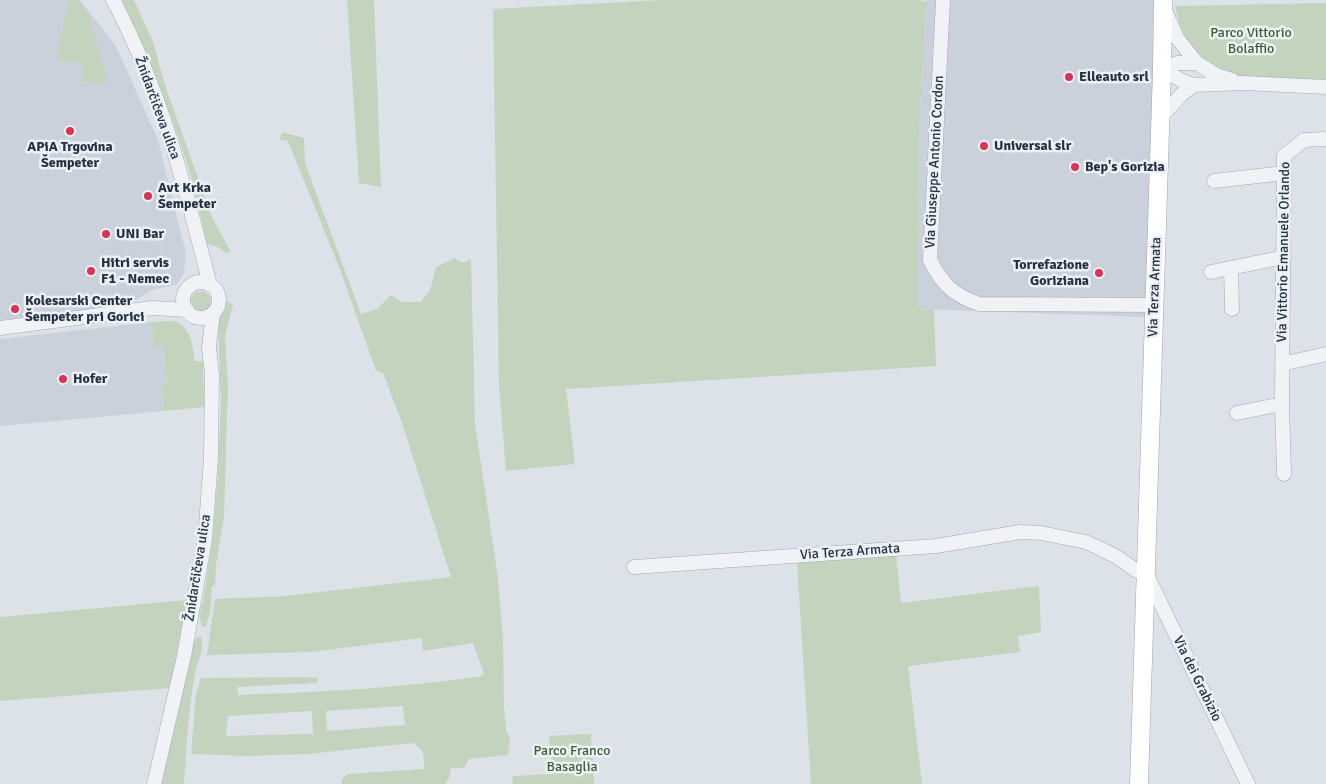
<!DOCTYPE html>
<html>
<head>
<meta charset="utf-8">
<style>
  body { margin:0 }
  canvas { display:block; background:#dde2e9 }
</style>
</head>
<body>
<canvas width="1326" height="784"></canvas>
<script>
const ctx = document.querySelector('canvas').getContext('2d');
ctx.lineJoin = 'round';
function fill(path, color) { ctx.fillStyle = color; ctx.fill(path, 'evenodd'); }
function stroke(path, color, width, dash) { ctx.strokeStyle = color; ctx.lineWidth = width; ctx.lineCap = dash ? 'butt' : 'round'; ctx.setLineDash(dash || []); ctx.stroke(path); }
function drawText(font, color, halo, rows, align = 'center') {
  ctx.font = font + ' Signika,sans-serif'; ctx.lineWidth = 5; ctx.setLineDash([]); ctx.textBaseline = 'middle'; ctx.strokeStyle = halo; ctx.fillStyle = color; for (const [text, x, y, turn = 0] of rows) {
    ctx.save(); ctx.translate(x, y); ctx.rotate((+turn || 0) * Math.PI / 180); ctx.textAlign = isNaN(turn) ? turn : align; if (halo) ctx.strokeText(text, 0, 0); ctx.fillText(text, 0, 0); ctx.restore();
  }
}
fill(new Path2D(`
  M 0,0 L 80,0 L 116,46 L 158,140 L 186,254 L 184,273 L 176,285 L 152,290 L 125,307 L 0,324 Z
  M 926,0 L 1158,0 L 1147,317 L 918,309 L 920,108 Z
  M 152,322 L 153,347 L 164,347 L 167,385 L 161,386 L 164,411 L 0,426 L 0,339 Z`), '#cbd1db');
fill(new Path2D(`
  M 68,0 L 78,0 L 88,14 L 107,78 L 104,85 L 81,81 L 83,64 L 57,59 Z
  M 122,0 L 134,0 L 153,42 L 165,85 L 212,218 L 231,252 L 226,253 L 218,247 L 207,244 C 200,213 194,183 184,154 C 167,101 145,50 122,0 Z
  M 347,0 L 374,0 L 381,187 L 359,183 Z
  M 662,0 L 916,0 L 926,2 L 920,108 L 918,309 L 934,310 L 936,366 L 566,389 L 575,464 L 506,471 L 499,387 L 493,9 Z
  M 1326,3 L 1326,79 L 1240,78 L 1207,62 L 1189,44 L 1179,23 L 1175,6 Z
  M 282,132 L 304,138 L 305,163 L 361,314 L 377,309 L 391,295 L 402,302 L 420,302 L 430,291 L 436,267 L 455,258 L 462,263 L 471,259 L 475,424 L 498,578 L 503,639 L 504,707 L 506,729 L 510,739 L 508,755 L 469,759 L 464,768 L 451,768 L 449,778 L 445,784 L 342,784 L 342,779 L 347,774 L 424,769 C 424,754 425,750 412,743 L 308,754 L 247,756 L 191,754 L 196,694 L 201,678 L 304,677 L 318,678 L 317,683 L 237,687 L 238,695 C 320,692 401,688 482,676 L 484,674 L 473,643 L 423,651 L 422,638 L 311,652 L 207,655 L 215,599 L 285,596 L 451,577 L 402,423 L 383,373 L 376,371 L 341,272 L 288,141 L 280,140 ZM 403,706 L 405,725 L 327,731 L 326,711 ZM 312,711 L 313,734 L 226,736 L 228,716 Z
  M191 301a10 10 0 1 1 20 0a10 10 0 1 1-20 0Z
  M 227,301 L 233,305 L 225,336 L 228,385 L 224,516 L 216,565 L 215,585 L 212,586 L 210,613 L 206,627 L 202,626 L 199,616 L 203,602 L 213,535 L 218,475 L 221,400 L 218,323 L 221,312 Z
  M 170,321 C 191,323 192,344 195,361 L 203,361 L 204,407 L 164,411 L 161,385 L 167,385 L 164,347 L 153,347 L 152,322 Z
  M 896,555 L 901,603 L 1039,586 L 1041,632 L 1018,636 L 1020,652 L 908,666 L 922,784 L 811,784 L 797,563 Z
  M 187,600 L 170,688 L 0,701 L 0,617 Z
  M 200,636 C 206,644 199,660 196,669 C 188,707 187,746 184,784 L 159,784 L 195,639 Z
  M 591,734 L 594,784 L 512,784 L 513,776 L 552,774 L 549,736 Z`), '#c3d3bd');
const minor = new Path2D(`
  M 113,0 C 161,90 185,186 210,285
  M 943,0 L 930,260 C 942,284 953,295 979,304 L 1154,305
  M 1164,8 L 1177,38 L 1197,63
  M 1162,69 L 1184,82 L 1194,85 L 1243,83 L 1326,87
  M 1162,69 L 1177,63 L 1197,63 L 1216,75 L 1232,80
  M 1160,118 L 1182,94 L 1194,85
  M 1214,181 L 1284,173
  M 1231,268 L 1232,309
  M 1211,272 L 1284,257
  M183 300a18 18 0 1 1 36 0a18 18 0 1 1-36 0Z
  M 0,328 L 153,308 L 187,310
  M 1282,364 L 1326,354
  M 1237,413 L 1282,404
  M 1284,474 L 1282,404 L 1284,156 L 1304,140 L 1326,139
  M 634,567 L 936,546 L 1020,532 L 1041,533 L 1086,542 L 1101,549 L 1117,557 L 1137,571 L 1146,573 L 1248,784
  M 154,784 L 184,656 L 205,539 L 211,458 L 212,375 L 209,347 L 213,313`);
const major = new Path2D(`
  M 1139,784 L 1162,69 L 1163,0`);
stroke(minor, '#a2a9b3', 15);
stroke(major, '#9ba6b6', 19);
stroke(minor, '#f0f2f6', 14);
stroke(major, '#fff', 18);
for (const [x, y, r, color] of [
  [1069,77,5,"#dc3352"],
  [70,131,5,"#dc3352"],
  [984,146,5,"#dc3352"],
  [1075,167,5,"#dc3352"],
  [148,196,5,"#dc3352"],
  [106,234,5,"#dc3352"],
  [91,271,5,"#dc3352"],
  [1099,273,5,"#dc3352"],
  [15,309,5,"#dc3352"],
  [63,379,5,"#dc3352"]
]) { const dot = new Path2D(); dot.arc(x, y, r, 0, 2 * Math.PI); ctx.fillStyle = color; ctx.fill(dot); stroke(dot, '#ecf1f6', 2); }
drawText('14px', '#3a5e31', '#ecf1f6', [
  ["Parco Vittorio",1251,33],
  ["Bolaffio",1251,49],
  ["Parco Franco",572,751],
  ["Basaglia",572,767]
]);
drawText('bold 14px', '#253041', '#ecf1f6', [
  ["Elleauto srl",1079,77],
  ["Universal slr",994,146],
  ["APiA Trgovina",70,147,"center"],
  ["Šempeter",70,163,"center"],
  ["Bep's Gorizia",1085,167],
  ["Avt Krka",158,188],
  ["Šempeter",158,204],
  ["UNI Bar",116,234],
  ["Hitri servis",101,263],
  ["F1 - Nemec",101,279],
  ["Torrefazione",1089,265,"right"],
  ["Goriziana",1089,281,"right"],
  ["Kolesarski Center",25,301],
  ["Šempeter pri Gorici",25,317],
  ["Hofer",73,379]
], 'left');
drawText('14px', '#253041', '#ecf1f6', [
  ["Žnidarčičeva ulica",157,108,70],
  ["Via Giuseppe Antonio Cordon",935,162,-87],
  ["Via Vittorio Emanuele Orlando",1284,252,-89],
  ["Via Terza Armata",1155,287,-88],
  ["Via Terza Armata",850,552,-4],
  ["Žnidarčičeva ulica",198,568,-81],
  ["Via dei Grabizio",1197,679,64]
]);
</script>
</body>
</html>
